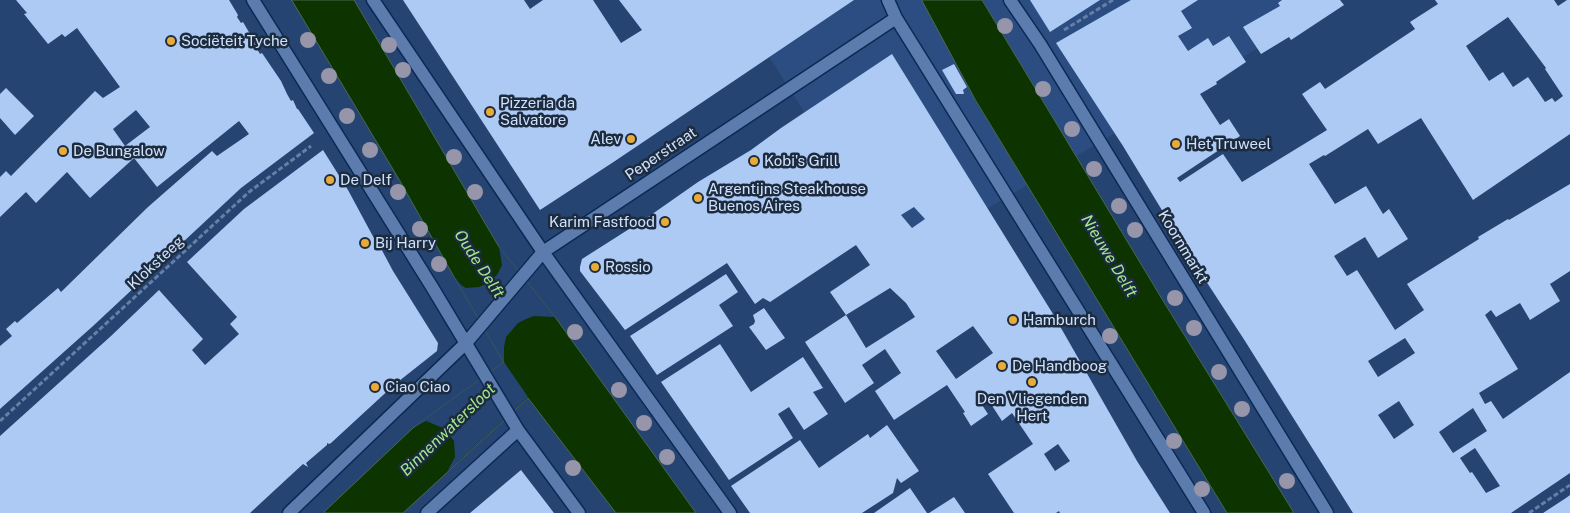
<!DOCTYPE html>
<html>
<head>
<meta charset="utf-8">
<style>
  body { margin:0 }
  canvas { display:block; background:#264471 }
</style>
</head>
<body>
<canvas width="1570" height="513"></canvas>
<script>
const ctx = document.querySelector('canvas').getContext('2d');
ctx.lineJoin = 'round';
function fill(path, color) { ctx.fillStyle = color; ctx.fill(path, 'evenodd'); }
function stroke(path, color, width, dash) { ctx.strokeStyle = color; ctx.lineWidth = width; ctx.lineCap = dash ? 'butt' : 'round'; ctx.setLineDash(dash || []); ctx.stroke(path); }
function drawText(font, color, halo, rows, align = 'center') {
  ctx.font = font + ' "Public Sans",sans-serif'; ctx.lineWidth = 5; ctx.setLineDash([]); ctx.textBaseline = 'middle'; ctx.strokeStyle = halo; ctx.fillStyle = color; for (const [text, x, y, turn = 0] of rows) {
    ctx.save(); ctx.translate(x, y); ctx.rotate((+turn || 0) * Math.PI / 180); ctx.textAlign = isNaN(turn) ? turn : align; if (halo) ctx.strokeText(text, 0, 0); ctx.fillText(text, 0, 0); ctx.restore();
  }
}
fill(new Path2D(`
  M 733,0 L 1339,0 L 899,261 Z`), '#2b4d81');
const water = new Path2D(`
  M 292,0 L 354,0 L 499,247 L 555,317 L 696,513 L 616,513 L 528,398 L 403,513 L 323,513 L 413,428 L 504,362 L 453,275 L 400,181 Z
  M 922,0 L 982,0 L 1162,299 L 1294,513 L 1227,513 L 976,101 Z`);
fill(water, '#0d3300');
stroke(water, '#47684c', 1);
fill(new Path2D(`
  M 499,247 L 555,317 L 534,316 L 526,319 L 518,323 L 506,337 L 504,347 L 504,362 L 528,397 L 447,472 L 455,457 L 454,441 L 447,432 L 443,428 L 426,421 L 413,428 L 504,362 L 453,275 L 461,285 L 466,288 L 479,287 L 486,284 L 497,275 L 502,265 Z`), '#264471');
fill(new Path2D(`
  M 16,0 L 229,0 L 238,15 L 237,17 L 241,23 L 243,22 L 257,46 L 256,47 L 260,54 L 262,53 L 281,81 L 287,94 L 291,101 L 293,100 L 297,109 L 298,109 L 314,133 L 241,188 L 93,326 L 0,409 L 0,346 L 12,336 L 6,329 L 15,321 L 17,323 L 58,288 L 61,292 L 148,207 L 212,151 L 217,156 L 249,134 L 239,121 L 157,187 L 134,158 L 90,198 L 67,172 L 36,203 L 26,192 L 0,217 L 0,177 L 6,171 L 11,176 L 95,91 L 103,98 L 120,87 L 77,28 L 65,37 L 62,34 L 48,44 L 24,14 L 27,13 ZM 136,110 L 150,127 L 125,146 L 113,129 Z
  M 403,0 L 524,0 L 530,9 L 543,0 L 593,0 L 621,43 L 642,30 L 619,0 L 854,0 L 615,161 L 540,210 Z
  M 1030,0 L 1100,0 L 1050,32 Z
  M 1131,0 L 1198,0 L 1181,11 L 1192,28 L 1178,36 L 1188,51 L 1208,38 L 1213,46 L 1229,36 L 1246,62 L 1216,82 L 1217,84 L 1200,94 L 1220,125 L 1229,119 L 1240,136 L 1177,178 L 1180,182 L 1223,154 L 1242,182 L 1327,130 L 1302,94 L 1320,82 L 1325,89 L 1415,29 L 1410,22 L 1438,4 L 1435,0 L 1554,0 L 1558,6 L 1567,0 L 1570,0 L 1570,134 L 1473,200 L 1421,118 L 1378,144 L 1368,129 L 1325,156 L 1324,155 L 1309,164 L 1335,204 L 1366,186 L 1383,214 L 1389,209 L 1408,239 L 1378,258 L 1365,237 L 1334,256 L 1347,276 L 1357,270 L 1395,330 L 1424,310 L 1407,284 L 1479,239 L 1478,237 L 1508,219 L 1509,220 L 1570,184 L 1570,271 L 1550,284 L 1560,301 L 1530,320 L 1520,303 L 1496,317 L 1491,310 L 1485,315 L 1518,369 L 1479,393 L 1485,404 L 1491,401 L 1503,419 L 1570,372 L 1570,473 L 1511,513 L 1353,513 L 1245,341 L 1191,258 L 1123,146 L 1056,43 ZM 1508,17 L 1546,68 L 1545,69 L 1563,96 L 1555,102 L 1552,98 L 1545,102 L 1528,77 L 1513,87 L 1503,72 L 1489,81 L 1466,46 ZM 1405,338 L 1415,353 L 1378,377 L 1368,361 ZM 1399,401 L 1414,425 L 1394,439 L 1378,415 ZM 1473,408 L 1487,431 L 1453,453 L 1439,432 ZM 1475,448 L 1500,486 L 1486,493 L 1472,472 L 1470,473 L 1460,458 Z
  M 1282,0 L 1340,0 L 1344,5 L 1291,40 L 1289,37 L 1261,54 L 1243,27 L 1280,6 L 1278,3 Z
  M 892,54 L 1053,314 L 1137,461 L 1170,513 L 1060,513 L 1059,511 L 1056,513 L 1014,513 L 988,474 L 1033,444 L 1012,413 L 1002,421 L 987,398 L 980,402 L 988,414 L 971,426 L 963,413 L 965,412 L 947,385 L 894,420 L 875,391 L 901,373 L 885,349 L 862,365 L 874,383 L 845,403 L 805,342 L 846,315 L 866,348 L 915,317 L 906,303 L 890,288 L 846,315 L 830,292 L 870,265 L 856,245 L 770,302 L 763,298 L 755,304 L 727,263 L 625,330 L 580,271 L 580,267 L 582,259 L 648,217 L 698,182 L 751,150 L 781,128 ZM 914,207 L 925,219 L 912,228 L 901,215 ZM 973,326 L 993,353 L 956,379 L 936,351 ZM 1058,444 L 1070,461 L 1055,471 L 1044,454 Z
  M 954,64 L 967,87 L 963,90 L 964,94 L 956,94 L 942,70 Z
  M 6,88 L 34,116 L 15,135 L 0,118 L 0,94 Z
  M 323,150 L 348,190 L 376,242 L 377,241 L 393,271 L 438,343 L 437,351 L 394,385 L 331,443 L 329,444 L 327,443 L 327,445 L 306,463 L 308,467 L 303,464 L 250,513 L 0,513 L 0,436 L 111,336 L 159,290 L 203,339 L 192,350 L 205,365 L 239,334 L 230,324 L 237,317 L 187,262 L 244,209 Z
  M 726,274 L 738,292 L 719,305 L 733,326 L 657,375 L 630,336 Z
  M 764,308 L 785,338 L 766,350 L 749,327 L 754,324 L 755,321 L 753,315 Z
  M 720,344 L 751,392 L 803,357 L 823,388 L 813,392 L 828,414 L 804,430 L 789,407 L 778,414 L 793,438 L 729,480 L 661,382 Z
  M 887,425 L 919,471 L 901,483 L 897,478 L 893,493 L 862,513 L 750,513 L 731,486 L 800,440 L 819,468 L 868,434 L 870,438 Z
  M 521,470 L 554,513 L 470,513 L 515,475 Z
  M 910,488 L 927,513 L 874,513 Z
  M 1570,495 L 1570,513 L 1543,513 L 1566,498 Z
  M 954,497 L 965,513 L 929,513 Z`), '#adcaf5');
const street = new Path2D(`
  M 253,0 L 432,287 L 518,430 L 579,513
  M 373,0 L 543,252 L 730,513
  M 888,0 L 896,18 L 1204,513
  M 1010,0 L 1040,44 L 1327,513
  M 289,513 L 466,343 L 543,252 L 896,18
  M 427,513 L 518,430`);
stroke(street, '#0b2954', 15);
stroke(new Path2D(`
  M 1064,30 L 1113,0
  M 0,421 L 249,192 L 311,146
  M 1529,513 L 1570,485`), '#667fa6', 3, [5, 2.5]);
stroke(street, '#5b7cad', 12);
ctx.fillStyle = '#9695a9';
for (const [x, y] of [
  [1005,26],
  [308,40],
  [389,45],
  [403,70],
  [329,76],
  [1043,89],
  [347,116],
  [1072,129],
  [370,150],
  [454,157],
  [1094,169],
  [398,192],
  [475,192],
  [1119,206],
  [420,229],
  [1135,230],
  [439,264],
  [1175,298],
  [1194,328],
  [575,332],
  [1110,336],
  [1219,372],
  [619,390],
  [1242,409],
  [644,423],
  [1174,441],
  [667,457],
  [573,468],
  [1287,481],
  [1202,489]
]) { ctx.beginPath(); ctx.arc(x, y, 8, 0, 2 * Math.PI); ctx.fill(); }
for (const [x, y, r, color] of [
  [171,41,5,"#e9ab38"],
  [490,112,5,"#e9ab38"],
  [631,139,5,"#e9ab38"],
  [1176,144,5,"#e9ab38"],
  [63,151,5,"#e9ab38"],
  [754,161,5,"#e9ab38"],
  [330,180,5,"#e9ab38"],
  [698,198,5,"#e9ab38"],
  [665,222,5,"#e9ab38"],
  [365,243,5,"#e9ab38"],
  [595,267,5,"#e9ab38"],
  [1013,320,5,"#e9ab38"],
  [1002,366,5,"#e9ab38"],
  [1032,382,5,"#e9ab38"],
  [375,387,5,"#e9ab38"]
]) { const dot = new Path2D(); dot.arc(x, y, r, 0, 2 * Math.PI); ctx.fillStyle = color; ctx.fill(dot); stroke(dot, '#1d2b3f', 2); }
drawText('15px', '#cfe2fd', '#1d2b3f', [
  ["Sociëteit Tyche",181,41],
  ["Pizzeria da",500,103],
  ["Salvatore",500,120],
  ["Alev",621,139,"right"],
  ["Het Truweel",1186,144],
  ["De Bungalow",73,151],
  ["Kobi's Grill",764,161],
  ["De Delf",340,180],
  ["Argentijns Steakhouse",708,189],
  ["Buenos Aires",708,206],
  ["Karim Fastfood",655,222,"right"],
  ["Bij Harry",375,243],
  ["Rossio",605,267],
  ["Hamburch",1023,320],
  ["De Handboog",1012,366],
  ["Ciao Ciao",385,387],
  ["Den Vliegenden",1032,399,"center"],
  ["Hert",1032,416,"center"]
], 'left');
drawText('15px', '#cfe2fd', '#1d2b3f', [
  ["Peperstraat",661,154,-34],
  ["Koornmarkt",1183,247,59],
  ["Kloksteeg",156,263,-43]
]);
drawText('italic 16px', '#a3e98b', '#1d2b3f', [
  ["Nieuwe Delft",1109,256,59],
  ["Oude Delft",479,264,57],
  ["Binnenwatersloot",448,430,-44]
]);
</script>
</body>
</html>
